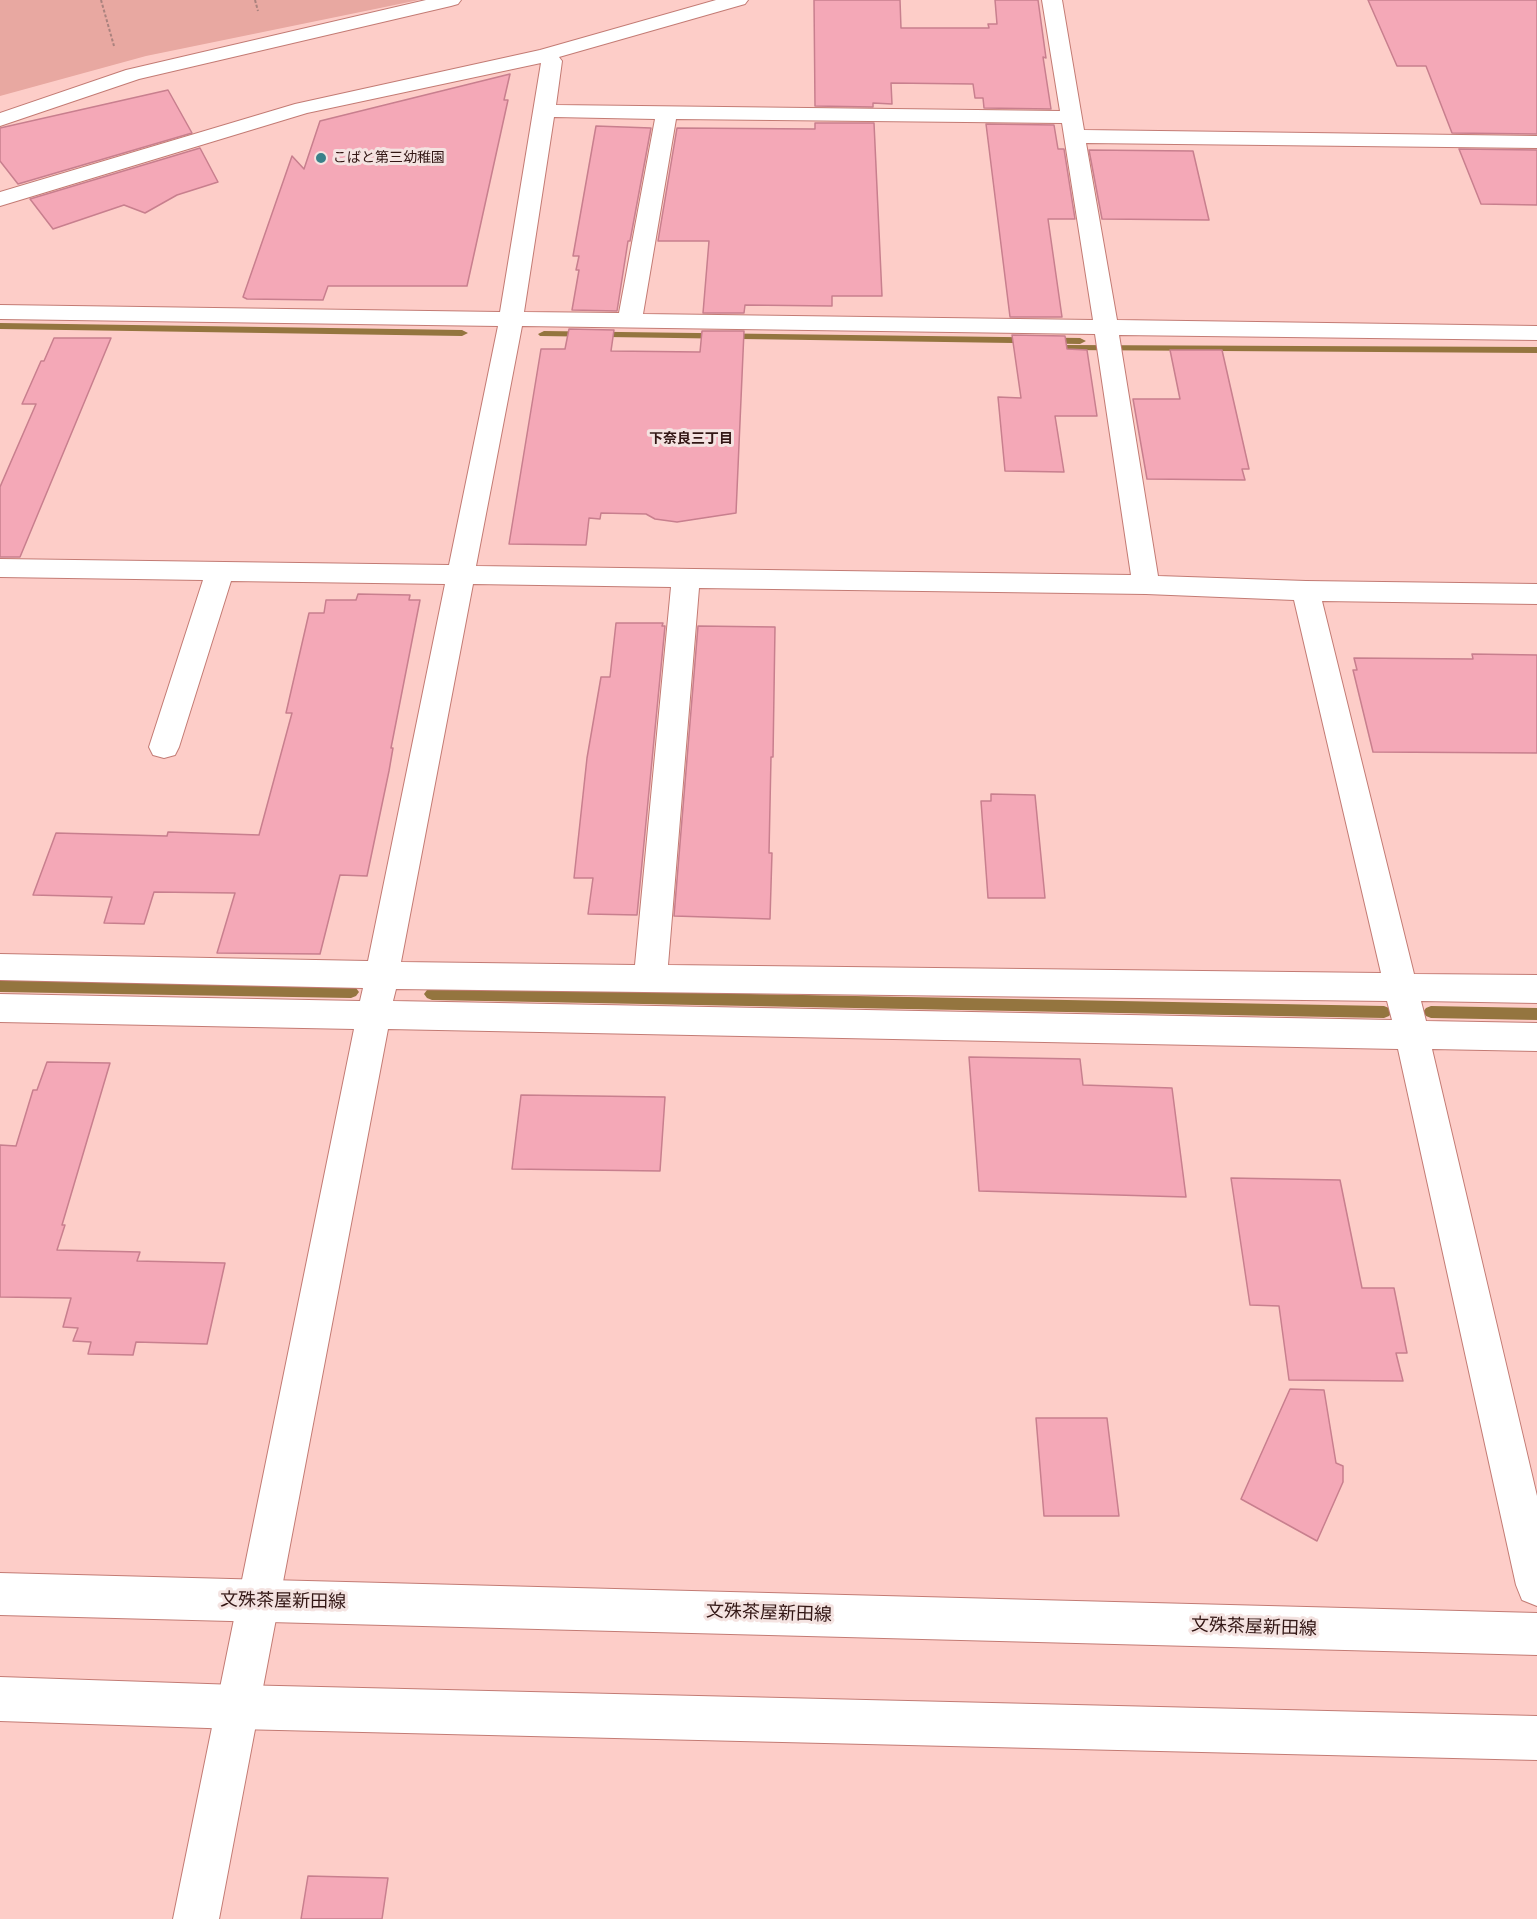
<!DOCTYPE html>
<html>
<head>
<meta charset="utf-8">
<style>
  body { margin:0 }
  canvas { display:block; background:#fdcdc8 }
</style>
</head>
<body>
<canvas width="1537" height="1919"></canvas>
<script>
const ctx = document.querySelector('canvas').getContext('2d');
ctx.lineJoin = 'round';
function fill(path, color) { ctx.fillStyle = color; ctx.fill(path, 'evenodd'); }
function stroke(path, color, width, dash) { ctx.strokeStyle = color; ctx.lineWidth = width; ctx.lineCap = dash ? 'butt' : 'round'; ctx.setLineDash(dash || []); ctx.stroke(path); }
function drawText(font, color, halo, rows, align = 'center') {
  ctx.font = font + ' Inter,"Noto Sans JP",sans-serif'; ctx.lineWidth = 6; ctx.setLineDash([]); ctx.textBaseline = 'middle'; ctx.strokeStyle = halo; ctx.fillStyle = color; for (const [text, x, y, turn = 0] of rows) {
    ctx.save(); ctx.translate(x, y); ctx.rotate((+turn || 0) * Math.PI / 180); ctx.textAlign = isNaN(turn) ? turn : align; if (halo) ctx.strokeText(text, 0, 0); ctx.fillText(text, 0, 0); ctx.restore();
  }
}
fill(new Path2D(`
  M 0,0 L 419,0 L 146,56 L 0,96 Z`), '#e8a8a1');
fill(new Path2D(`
  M 0,323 L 462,330 L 468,333 L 462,336 L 0,329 Z
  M 544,331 L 1080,338 L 1086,341 L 1080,344 L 540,336 L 538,334 Z
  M 1067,345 L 1537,347 L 1537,353 L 1063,350 L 1061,348 Z
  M 0,980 L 351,986 L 356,988 L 359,992 L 356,996 L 351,998 L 0,992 Z
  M 432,988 L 1384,1006 L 1389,1008 L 1392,1012 L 1389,1016 L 1384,1018 L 432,1000 L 427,998 L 424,994 L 427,990 Z
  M 1431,1006 L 1537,1008 L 1537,1020 L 1431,1018 L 1426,1016 L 1423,1012 L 1426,1008 Z`), '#94753f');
const building = new Path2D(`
  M 814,0 L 900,0 L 901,28 L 989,28 L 988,24 L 997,24 L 995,0 L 1038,0 L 1046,58 L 1043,57 L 1051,109 L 984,108 L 983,98 L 975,98 L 973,84 L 891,83 L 892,104 L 873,103 L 873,107 L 815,106 Z
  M 1368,0 L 1537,0 L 1537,134 L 1452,133 L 1426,66 L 1397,66 Z
  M 510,74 L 504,100 L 508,100 L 467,286 L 328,286 L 323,300 L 247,299 L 243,297 L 292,156 L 304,169 L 320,121 Z
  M 168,90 L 192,133 L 18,184 L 0,161 L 0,128 Z
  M 815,123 L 874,123 L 882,296 L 832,296 L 832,306 L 745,305 L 744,313 L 703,313 L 709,241 L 658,241 L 677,128 L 815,129 Z
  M 986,124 L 1054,125 L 1058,149 L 1064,149 L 1075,219 L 1048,219 L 1062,317 L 1010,317 Z
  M 596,126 L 651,128 L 630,241 L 628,241 L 617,311 L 572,310 L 579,270 L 576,270 L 579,256 L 573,256 Z
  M 200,148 L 218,182 L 177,195 L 145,213 L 124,205 L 53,229 L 30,199 Z
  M 1459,149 L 1537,150 L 1537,205 L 1481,204 Z
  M 1089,150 L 1193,151 L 1209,220 L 1102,219 Z
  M 569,329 L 614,330 L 611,351 L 700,352 L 702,331 L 744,331 L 736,513 L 677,522 L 655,519 L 646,514 L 601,513 L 600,519 L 589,518 L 586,545 L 509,544 L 541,349 L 565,349 Z
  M 1012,335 L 1065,336 L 1067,349 L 1087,350 L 1097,416 L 1055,416 L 1064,472 L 1005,471 L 998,397 L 1021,398 Z
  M 54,338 L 111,338 L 20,557 L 0,557 L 0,487 L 36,404 L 22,404 L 41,361 L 44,361 Z
  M 1170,350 L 1222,350 L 1249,469 L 1242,469 L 1245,480 L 1147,479 L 1133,399 L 1180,399 Z
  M 358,594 L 410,595 L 409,600 L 420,600 L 391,748 L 393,748 L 389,771 L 367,876 L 340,875 L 320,954 L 217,953 L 235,893 L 154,892 L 144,924 L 104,923 L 112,897 L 33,895 L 56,833 L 167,836 L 168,832 L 259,835 L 292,713 L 286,713 L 309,613 L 324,613 L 326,600 L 356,600 Z
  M 616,623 L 663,623 L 662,626 L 665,626 L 637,915 L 588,914 L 593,878 L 574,878 L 587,758 L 601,677 L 610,677 Z
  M 698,626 L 775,627 L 773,757 L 771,757 L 769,853 L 772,853 L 770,919 L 674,916 Z
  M 1472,654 L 1537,655 L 1537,753 L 1373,752 L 1353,670 L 1357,670 L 1354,658 L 1473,659 Z
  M 991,794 L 1035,795 L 1045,898 L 988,898 L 981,801 L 991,801 Z
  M 969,1057 L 1080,1059 L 1083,1085 L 1172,1088 L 1186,1197 L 979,1191 Z
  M 47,1062 L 110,1063 L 62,1225 L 65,1225 L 57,1250 L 140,1252 L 137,1261 L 225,1263 L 207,1344 L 136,1342 L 133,1355 L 88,1354 L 91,1342 L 73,1341 L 78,1328 L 63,1327 L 71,1298 L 0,1297 L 0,1145 L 16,1146 L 33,1090 L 37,1090 Z
  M 521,1095 L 665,1097 L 660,1171 L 512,1169 Z
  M 1231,1178 L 1340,1180 L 1362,1288 L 1394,1288 L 1407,1353 L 1396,1353 L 1403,1381 L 1289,1380 L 1279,1306 L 1250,1305 Z
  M 1290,1389 L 1324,1390 L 1336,1463 L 1343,1466 L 1343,1482 L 1317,1541 L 1241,1499 Z
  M 1036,1418 L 1107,1418 L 1119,1516 L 1044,1516 Z
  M 308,1876 L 388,1878 L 382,1919 L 301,1919 Z`);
fill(building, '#f4a8b7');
stroke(building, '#c87f8e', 1.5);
const minor = new Path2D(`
  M 426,0 L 461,0 L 458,4 L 451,6 L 139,79 L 0,126 L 0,113 L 126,70 Z
  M 716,0 L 748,0 L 745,4 L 559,57 L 562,61 L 556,105 L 1060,111 L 1042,0 L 1062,0 L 1084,130 L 1537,136 L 1537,148 L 1086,143 L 1117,320 L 1537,326 L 1537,340 L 1119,335 L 1158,576 L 1306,581 L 1537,584 L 1537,604 L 1322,601 L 1414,974 L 1537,975 L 1537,1003 L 1421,1001 L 1426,1021 L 1537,1023 L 1537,1051 L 1432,1049 L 1537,1496 L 1537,1606 L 1522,1600 L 1516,1585 L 1398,1049 L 388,1029 L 219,1919 L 173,1919 L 354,1029 L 0,1022 L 0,994 L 360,1001 L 363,988 L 0,980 L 0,954 L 368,961 L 445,584 L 231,581 L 179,747 L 175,755 L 164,758 L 153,755 L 149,747 L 203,580 L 0,577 L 0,559 L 449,565 L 498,326 L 0,319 L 0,305 L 500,312 L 541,63 L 307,113 L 0,206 L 0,192 L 295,104 L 540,50 ZM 554,117 L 655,119 L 619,313 L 524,312 ZM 676,119 L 1062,123 L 1093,320 L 643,314 ZM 522,326 L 1095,334 L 1131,575 L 476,566 ZM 473,584 L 671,587 L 635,965 L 401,962 ZM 699,588 L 1146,594 L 1294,600 L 1381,973 L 668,965 ZM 396,989 L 1387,1001 L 1392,1020 L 393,1001 Z`);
const major = new Path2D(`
  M 0,1573 L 1537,1613 L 1537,1655 L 0,1615 Z
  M 0,1677 L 237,1685 L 1537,1716 L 1537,1760 L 237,1729 L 0,1721 Z`);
stroke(minor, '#c37b74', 2);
stroke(major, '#c37b74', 2);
stroke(new Path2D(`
  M 101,0 L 114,46
  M 255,0 L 258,11`), '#aa827e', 2, [3, 2]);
fill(minor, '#fff');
fill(major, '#fff');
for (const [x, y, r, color] of [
  [321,158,6,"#3a818a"]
]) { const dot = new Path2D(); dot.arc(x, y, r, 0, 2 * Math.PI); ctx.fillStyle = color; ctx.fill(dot); stroke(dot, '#f4e3e1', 2); }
drawText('14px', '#321614', '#f4e3e1', [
  ["こばと第三幼稚園",333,158]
], 'left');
drawText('bold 14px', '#321614', '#f4e3e1', [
  ["下奈良三丁目",691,439]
]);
drawText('18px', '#321614', '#f4e3e1', [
  ["文殊茶屋新田線",283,1601,1],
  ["文殊茶屋新田線",769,1613,2],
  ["文殊茶屋新田線",1254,1627,2]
]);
</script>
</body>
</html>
